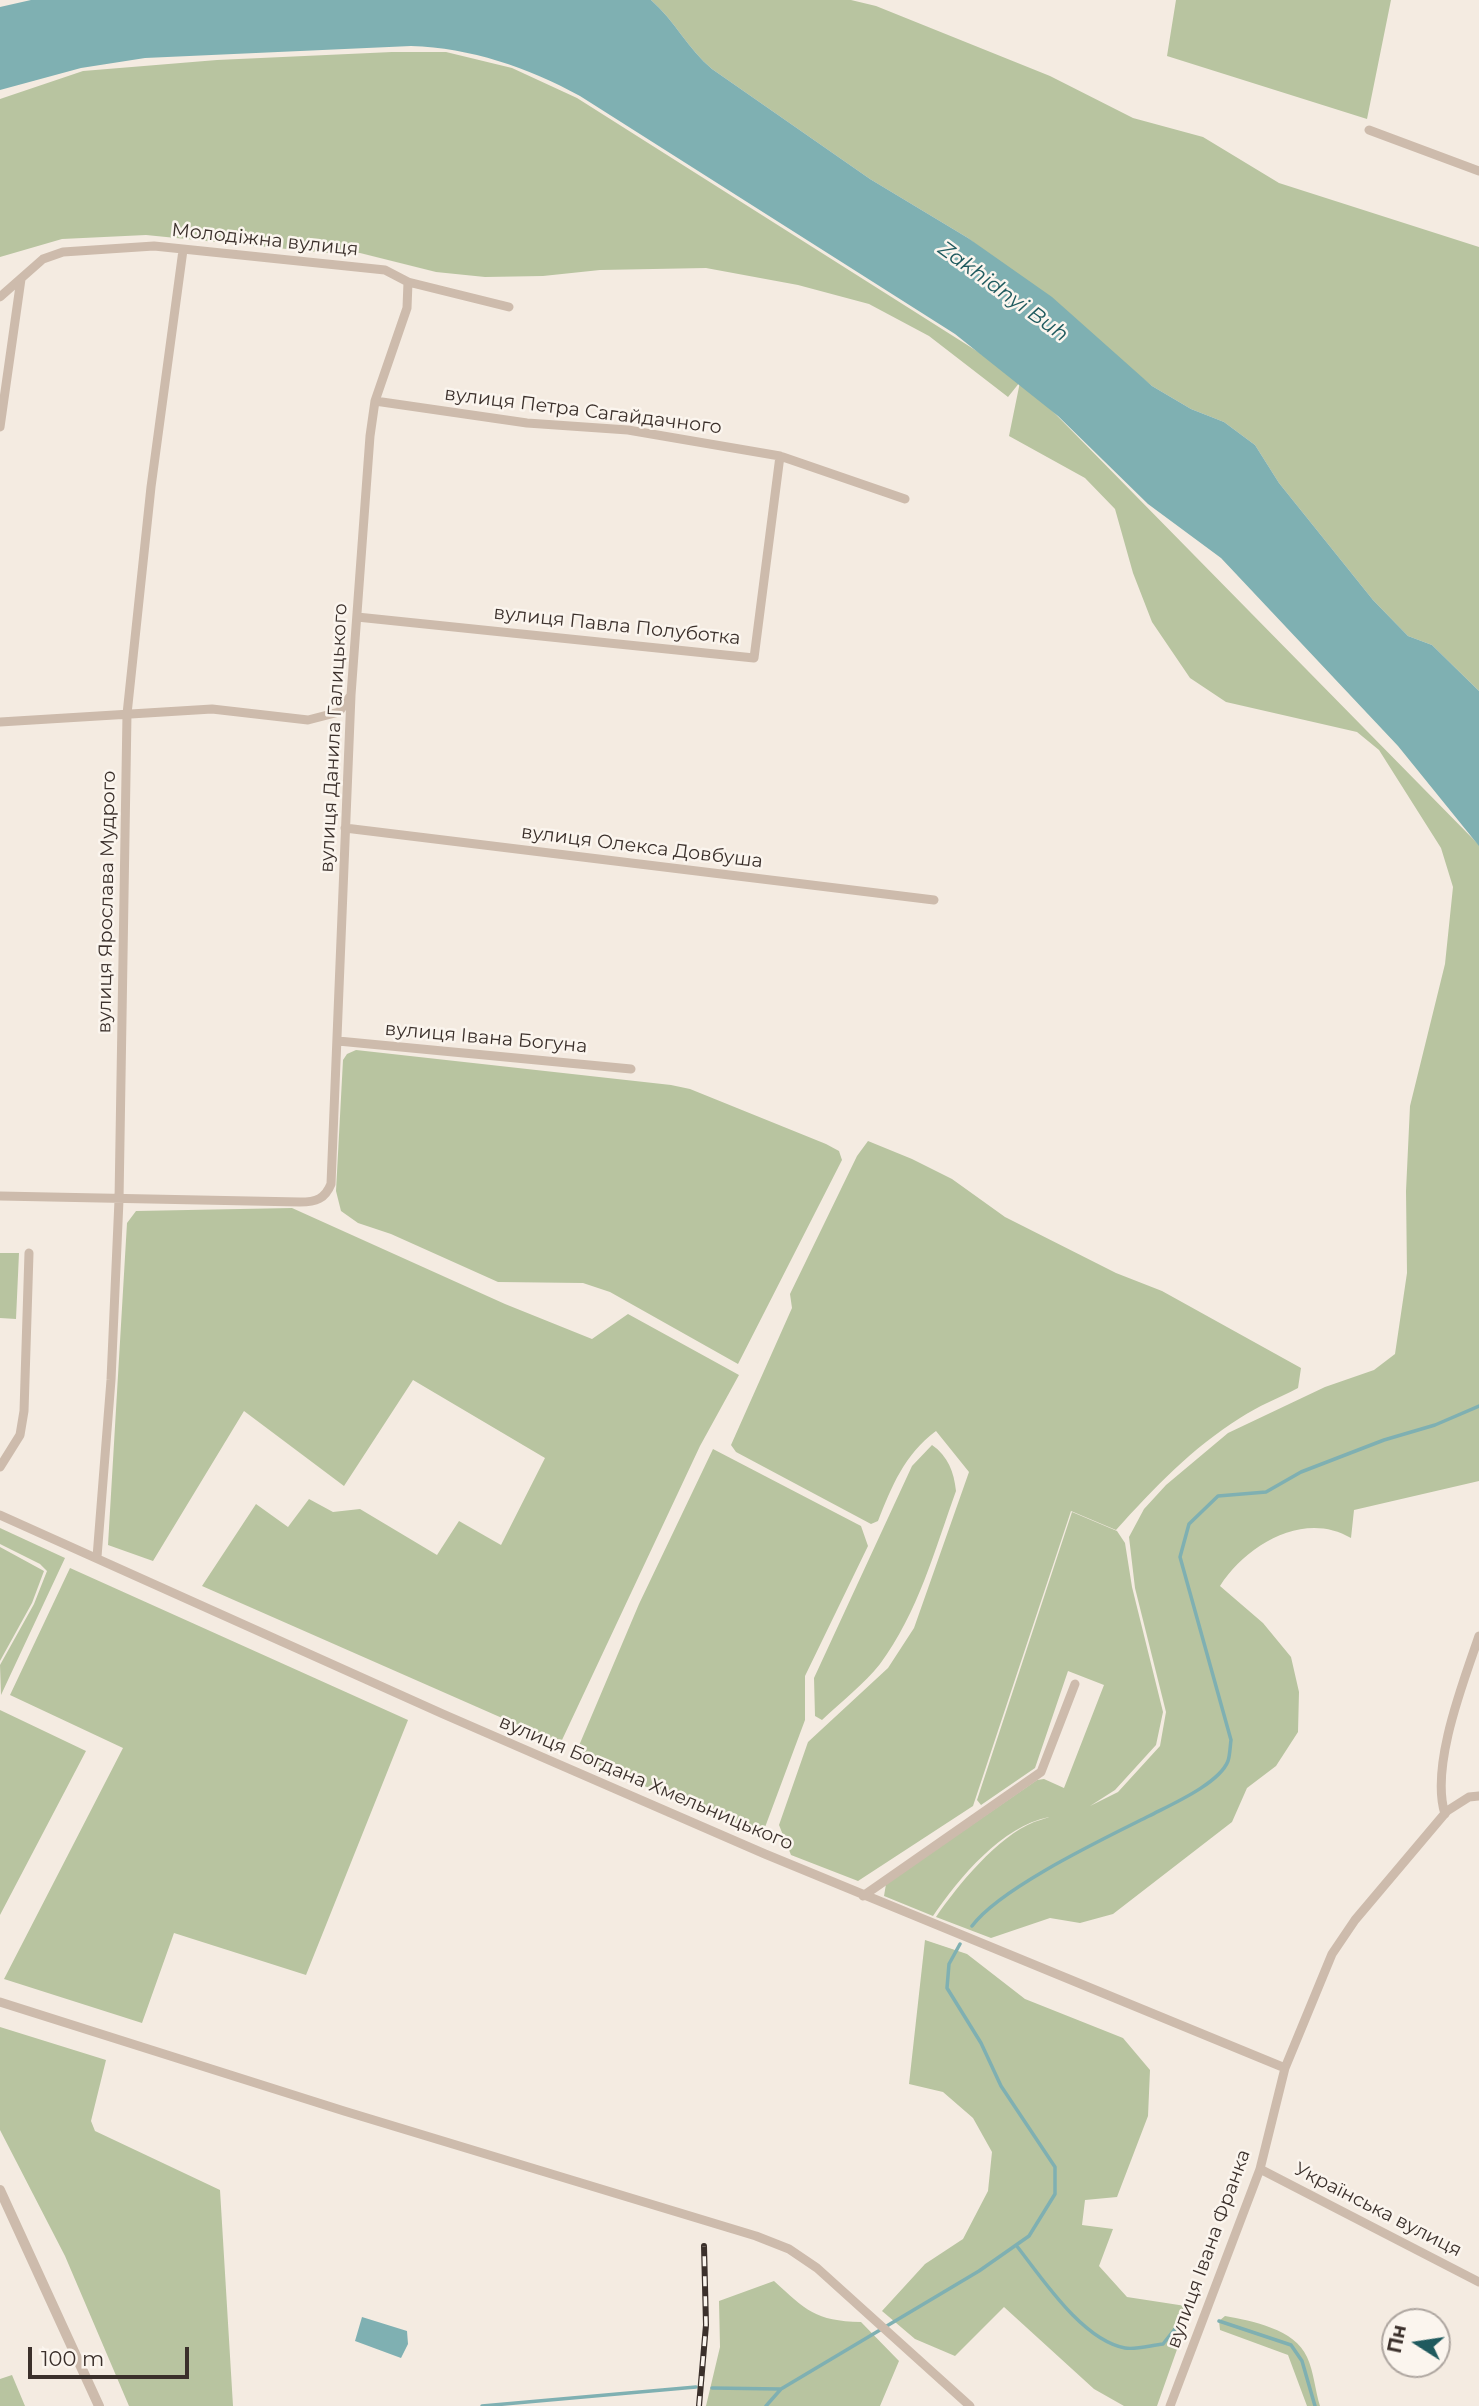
<!DOCTYPE html>
<html>
<head>
<meta charset="utf-8">
<style>
  body { margin:0 }
  #map { position:relative; width:1479px; height:2406px; overflow:hidden; background:#f4ebe1; font-family:Montserrat,sans-serif }
  canvas { display:block }
  .north { position:absolute; left:1381px; top:2308px; width:70px; height:70px; box-sizing:border-box; background:#fbf5ee; border:2px solid #aea6a0; border-radius:50%; rotate:282deg; font-size:19px; font-weight:700; line-height:28px; text-align:center; color:#3b302b }
  .north::after { content:''; display:block; margin:auto; width:24px; height:32px; background:#1f5a5e; clip-path:polygon(50% 0,100% 100%,50% 72%,0 100%) }
  .scale { position:absolute; left:28px; top:2347px; width:161px; height:32px; box-sizing:border-box; border:4px solid #3b302b; border-top:0; padding-left:9px; font-size:21px; line-height:24px; white-space:nowrap; color:#3b302b; -webkit-text-stroke:5px #fbf5ee; paint-order:stroke }
</style>
</head>
<body>
<div id="map">
<canvas width="1479" height="2406"></canvas>
<div class="north">Пн</div>
<div class="scale">100 m</div>
</div>
<script>
const ctx = document.querySelector('canvas').getContext('2d');
ctx.lineJoin = 'round';
function fill(path, color) { ctx.fillStyle = color; ctx.fill(path, 'evenodd'); }
function stroke(path, color, width, dash) { ctx.strokeStyle = color; ctx.lineWidth = width; ctx.lineCap = dash ? 'butt' : 'round'; ctx.setLineDash(dash || []); ctx.stroke(path); }
function drawText(font, color, halo, rows, align = 'center') {
  ctx.font = font + ' Montserrat,sans-serif'; ctx.lineWidth = 5; ctx.setLineDash([]); ctx.textBaseline = 'middle'; ctx.strokeStyle = halo; ctx.fillStyle = color; for (const [text, x, y, turn = 0] of rows) {
    ctx.save(); ctx.translate(x, y); ctx.rotate((+turn || 0) * Math.PI / 180); ctx.textAlign = isNaN(turn) ? turn : align; if (halo) ctx.strokeText(text, 0, 0); ctx.fillText(text, 0, 0); ctx.restore();
  }
}
fill(new Path2D(`
  M 651,0 L 851,0 L 876,6 L 1050,76 L 1133,118 L 1203,137 L 1279,183 L 1479,247 L 1479,691 L 1432,645 L 1408,636 L 1373,600 L 1279,483 L 1255,445 L 1224,422 L 1191,409 L 1152,386 L 968,238 L 870,179 L 712,69 C 688,49 675,21 651,0 Z
  M 1176,0 L 1391,0 L 1367,119 L 1167,56 Z
  M 392,52 L 446,52 L 512,68 L 577,98 L 1021,379 L 1479,845 L 1479,1481 L 1354,1510 L 1351,1538 C 1304,1510 1246,1545 1220,1586 L 1263,1623 L 1291,1657 L 1299,1692 L 1298,1732 L 1276,1766 L 1247,1788 L 1232,1822 L 1113,1914 L 1080,1923 L 1050,1918 L 991,1938 L 936,1917 C 958,1885 997,1837 1034,1822 C 1039,1820 1045,1819 1049,1817 C 1002,1826 959,1878 933,1916 L 884,1896 L 886,1884 L 1037,1780 L 1044,1779 L 1064,1788 L 1104,1685 L 1068,1671 L 1035,1768 L 981,1805 L 977,1800 L 1072,1512 L 1117,1531 L 1125,1543 L 1132,1587 L 1163,1712 L 1156,1745 L 1115,1790 L 1090,1806 L 1118,1792 L 1160,1746 L 1166,1712 L 1135,1588 L 1129,1537 L 1144,1509 L 1166,1485 L 1228,1433 L 1325,1387 L 1374,1370 L 1395,1354 L 1407,1273 L 1406,1191 L 1410,1106 L 1445,964 L 1453,887 L 1441,848 L 1379,750 L 1357,732 L 1226,702 L 1190,678 L 1152,622 L 1133,573 L 1115,509 L 1085,478 L 1009,436 L 1020,382 L 1008,397 L 929,336 L 869,304 L 798,285 L 706,268 L 600,270 L 543,276 L 485,277 L 436,272 L 360,253 L 327,253 L 146,235 L 62,239 L 0,257 L 0,99 L 83,71 L 217,60 Z
  M 356,1050 L 671,1085 L 690,1089 L 826,1144 L 839,1151 L 842,1160 L 738,1364 L 610,1292 L 583,1283 L 498,1282 L 391,1234 L 358,1223 L 341,1211 L 336,1191 L 343,1060 L 347,1054 Z
  M 868,1141 L 912,1159 L 952,1179 L 1005,1217 L 1116,1273 L 1162,1291 L 1301,1368 L 1298,1388 C 1279,1398 1258,1406 1240,1418 C 1192,1448 1154,1488 1116,1530 L 1071,1511 L 973,1806 L 858,1881 L 791,1855 L 779,1825 L 808,1742 L 888,1668 L 914,1628 L 969,1472 L 936,1431 C 904,1455 892,1486 878,1521 L 871,1524 L 736,1452 L 731,1445 L 792,1308 L 790,1294 L 857,1156 Z
  M 292,1208 L 505,1304 L 592,1339 L 628,1314 L 739,1375 L 700,1446 L 562,1740 L 543,1736 L 202,1586 L 256,1504 L 288,1527 L 309,1499 L 333,1512 L 360,1509 L 437,1555 L 459,1521 L 501,1545 L 545,1458 L 413,1380 L 344,1486 L 244,1411 L 153,1561 L 108,1545 L 127,1223 L 136,1211 Z
  M 0,1253 L 19,1253 L 16,1319 L 0,1318 Z
  M 932,1445 C 948,1456 954,1472 956,1491 C 935,1549 918,1613 880,1664 C 864,1684 841,1702 822,1720 L 815,1716 L 814,1678 L 912,1466 Z
  M 713,1449 L 861,1526 L 868,1546 L 805,1676 L 805,1720 L 761,1838 L 575,1755 L 639,1604 Z
  M 0,1528 L 65,1558 L 1,1695 L 0,1665 L 34,1604 L 47,1571 L 40,1564 L 0,1544 Z
  M 0,1547 L 44,1571 L 32,1603 L 0,1661 Z
  M 70,1568 L 408,1720 L 306,1975 L 174,1933 L 142,2023 L 4,1979 L 123,1748 L 10,1695 Z
  M 0,1710 L 86,1751 L 0,1915 Z
  M 925,1940 L 967,1954 L 1025,1999 L 1123,2038 L 1150,2070 L 1148,2116 L 1117,2197 L 1085,2200 L 1082,2225 L 1113,2229 L 1099,2266 L 1127,2297 L 1192,2307 L 1157,2406 L 1124,2406 L 1094,2389 L 1004,2307 L 955,2356 L 915,2339 L 882,2311 L 925,2264 L 963,2239 L 988,2191 L 992,2152 L 973,2118 L 943,2092 L 909,2084 Z
  M 0,2027 L 106,2060 L 91,2121 L 95,2131 L 220,2190 L 233,2406 L 129,2406 L 65,2256 L 0,2130 Z
  M 774,2281 C 806,2310 815,2321 861,2322 L 899,2361 L 880,2406 L 706,2406 L 720,2347 L 719,2301 Z
  M 1225,2316 C 1252,2321 1295,2329 1307,2357 C 1314,2372 1315,2390 1320,2406 L 1307,2406 L 1288,2355 L 1220,2330 L 1219,2321 Z
  M 12,2375 L 25,2406 L 0,2406 L 0,2379 Z`), '#b8c4a0');
fill(new Path2D(`
  M 31,0 L 651,0 C 675,21 688,49 712,69 L 870,179 L 968,238 L 1052,297 L 1152,386 L 1191,409 L 1224,422 L 1255,445 L 1279,483 L 1373,600 L 1408,636 L 1432,645 L 1479,691 L 1479,846 L 1398,746 L 1221,558 L 1148,504 L 1058,416 L 955,334 L 580,96 C 527,67 471,48 411,46 L 145,58 L 81,68 L 0,90 L 0,7 Z
  M 362,2317 L 407,2331 L 408,2344 L 401,2358 L 355,2341 Z`), '#7fb0b2');
stroke(new Path2D(`
  M 972,1926 C 1000,1888 1103,1839 1149,1816 C 1170,1805 1219,1784 1228,1761 C 1230,1755 1230,1747 1231,1740 L 1180,1557 L 1189,1524 L 1218,1496 L 1266,1492 L 1301,1472 L 1384,1440 L 1435,1425 L 1479,1406
  M 1016,2245 C 1042,2278 1082,2340 1125,2348 C 1136,2350 1152,2345 1163,2344 L 1182,2320
  M 1219,2321 L 1291,2345 L 1302,2361 L 1315,2406
  M 712,2388 L 780,2389
  M 482,2406 L 696,2387
  M 766,2406 L 781,2389 L 979,2271 L 1029,2236 L 1055,2194 L 1055,2167 L 1001,2086 L 981,2043 L 947,1988 L 949,1964 L 960,1944`), '#7fb0b2', 3.5);
stroke(new Path2D(`
  M 1369,130 L 1479,171
  M 0,297 L 43,259 L 63,252 L 154,246 L 385,270 L 408,282 L 509,307
  M 375,401 L 527,423 L 628,430 L 780,456 L 905,499
  M 0,427 L 21,279
  M 357,617 L 754,658 L 780,456
  M 0,722 L 212,709 L 308,720 L 339,712 L 351,695
  M 345,828 L 934,900
  M 338,1041 L 631,1069
  M 0,1196 L 300,1202 C 316,1202 325,1199 331,1184 L 351,695 L 370,436 L 375,401 L 407,308 L 408,282
  M 0,1467 L 20,1435 L 24,1411 L 29,1253
  M 0,1515 L 443,1714 L 765,1854 L 1285,2068
  M 97,1557 L 111,1380 L 119,1200 L 127,714 L 151,487 L 183,250
  M 1445,1814 C 1430,1767 1463,1683 1479,1636
  M 863,1896 L 1041,1772 L 1075,1684
  M 0,2002 L 344,2111 L 756,2236 L 789,2249 L 817,2268 L 970,2406
  M 1260,2169 L 1479,2282
  M 1170,2406 L 1260,2169 L 1285,2068 L 1332,1954 L 1355,1920 L 1447,1811 L 1469,1797 L 1479,1796`), '#cdbbac', 9);
stroke(new Path2D(`
  M 0,2190 L 99,2406`), '#cdbbac', 10);
const rail = new Path2D(`
  M 699,2406 L 706,2325 L 704,2246`);
stroke(rail, '#3b302b', 6);
stroke(rail, '#fbf5ee', 3.5, [10]);
drawText('19px', '#3b302b', '#fbf5ee', [
  ["Молодіжна вулиця",265,240,6],
  ["вулиця Петра Сагайдачного",583,411,7],
  ["вулиця Павла Полуботка",617,626,6],
  ["вулиця Данила Галицького",334,738,-87],
  ["вулиця Олекса Довбуша",642,847,7],
  ["вулиця Ярослава Мудрого",107,902,-89],
  ["вулиця Івана Богуна",486,1038,5],
  ["вулиця Богдана Хмельницького",646,1783,23],
  ["Українська вулиця",1378,2210,27],
  ["вулиця Івана Франка",1209,2249,-70]
]);
drawText('italic 21px', '#1f5a5e', '#fbf5ee', [
  ["Zakhidnyi Buh",1003,292,36]
]);
</script>
</body>
</html>
